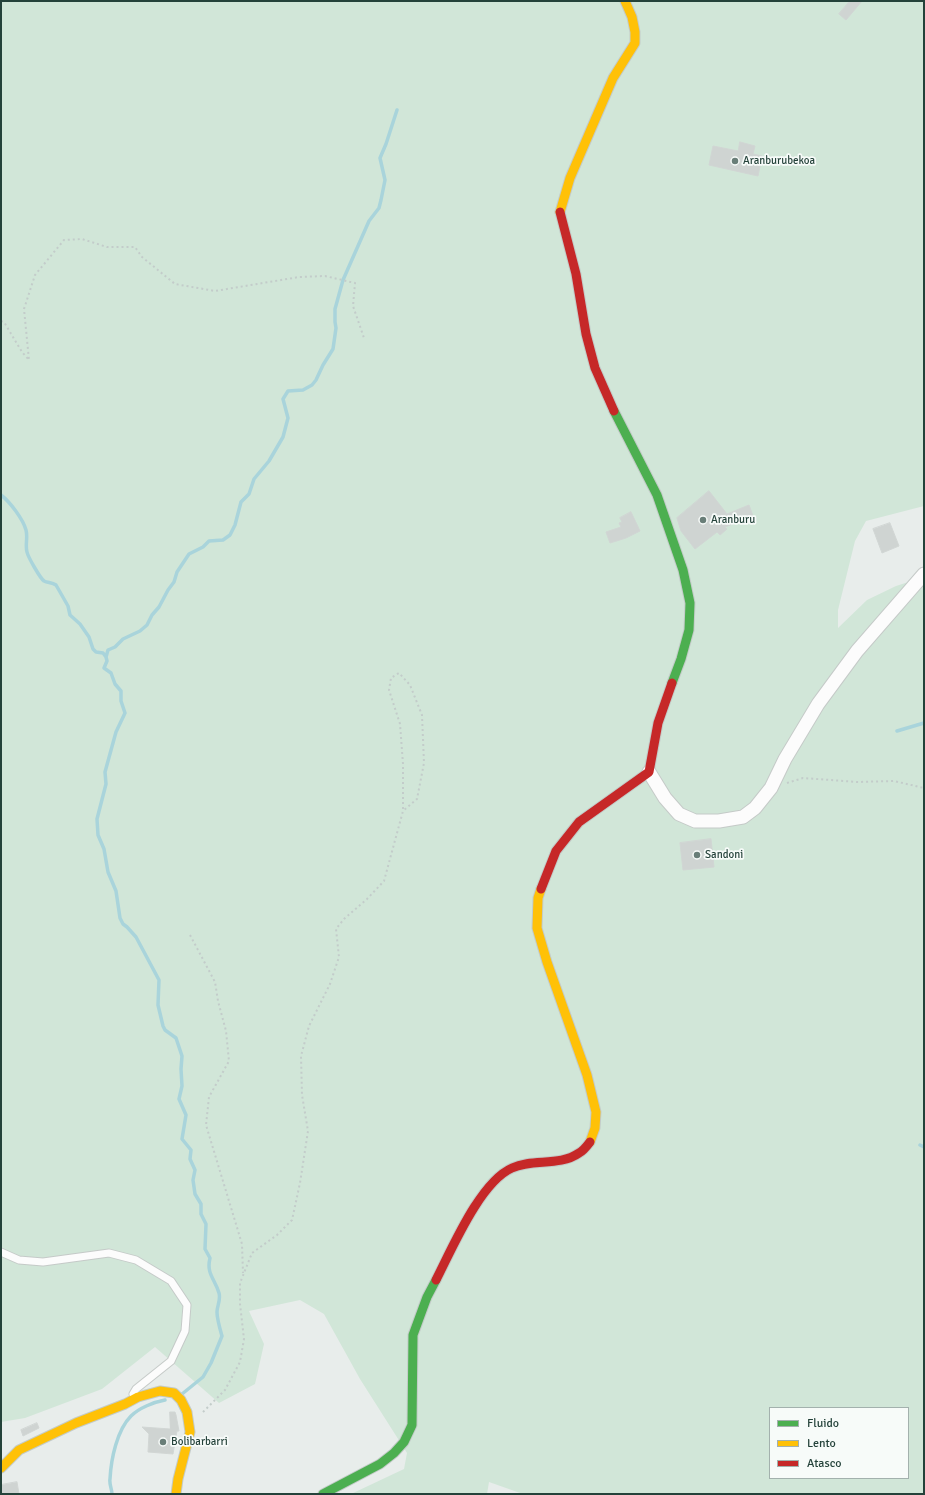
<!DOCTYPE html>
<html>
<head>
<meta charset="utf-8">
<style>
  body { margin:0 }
  #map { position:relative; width:925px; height:1495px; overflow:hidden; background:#e8edeb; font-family:Signika,sans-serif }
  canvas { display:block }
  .frame { position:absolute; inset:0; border:2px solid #24423a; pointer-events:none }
  .legend { position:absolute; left:769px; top:1407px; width:140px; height:72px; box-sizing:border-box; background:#f7fbf9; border:1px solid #a3b1ad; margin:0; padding:5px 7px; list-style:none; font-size:12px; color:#24423a }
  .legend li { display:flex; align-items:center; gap:8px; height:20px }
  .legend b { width:20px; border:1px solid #a3b1ad }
</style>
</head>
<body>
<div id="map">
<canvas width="925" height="1495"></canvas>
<div class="frame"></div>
<ul class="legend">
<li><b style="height:5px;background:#4caf50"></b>Fluido</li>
<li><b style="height:5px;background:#ffc107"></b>Lento</li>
<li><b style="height:5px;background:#c62828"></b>Atasco</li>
</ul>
</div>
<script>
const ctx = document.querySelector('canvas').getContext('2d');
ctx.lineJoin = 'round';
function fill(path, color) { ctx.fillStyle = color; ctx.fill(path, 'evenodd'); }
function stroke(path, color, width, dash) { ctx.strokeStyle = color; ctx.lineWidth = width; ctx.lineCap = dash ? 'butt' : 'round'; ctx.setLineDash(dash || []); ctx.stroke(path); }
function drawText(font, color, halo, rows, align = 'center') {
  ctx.font = font + ' Signika,sans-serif'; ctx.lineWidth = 3.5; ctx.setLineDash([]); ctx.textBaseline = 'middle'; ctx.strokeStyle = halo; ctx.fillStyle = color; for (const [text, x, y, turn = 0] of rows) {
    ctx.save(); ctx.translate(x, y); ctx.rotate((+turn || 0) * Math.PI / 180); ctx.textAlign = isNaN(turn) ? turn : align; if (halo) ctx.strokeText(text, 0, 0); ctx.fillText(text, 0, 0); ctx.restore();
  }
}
fill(new Path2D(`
  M 1,1 L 924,1 L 924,506 L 866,521 L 855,541 L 838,610 L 838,628 L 867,600 L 896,586 L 924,577 L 924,1494 L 523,1494 L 489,1482 L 487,1494 L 351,1494 L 404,1469 L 407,1453 L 360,1379 L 324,1314 L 300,1300 L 249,1311 L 264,1344 L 255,1384 L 219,1403 L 155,1347 L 102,1389 L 25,1418 L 1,1422 ZM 770,1408 L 908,1408 L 908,1478 L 770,1478 Z`), '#d1e6d8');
stroke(new Path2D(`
  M 1,495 C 10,502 23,519 26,530 C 28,537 25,546 27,552 C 28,557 40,578 44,581 C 48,583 52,582 56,585 L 68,606 L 70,615 L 80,624 L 89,637 L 93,649 L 96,652 L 103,653 L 106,657
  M 897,731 L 924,723
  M 920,1145 L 924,1147
  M 182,1394 L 203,1377 L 211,1363 L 222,1336 C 220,1329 217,1319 217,1312 C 217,1306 221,1300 219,1293 C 215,1279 206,1274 210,1258 L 205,1249 L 206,1224 L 201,1214 L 201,1204 L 195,1194 L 193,1180 L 195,1170 L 190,1159 L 191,1150 L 182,1139 L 186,1115 L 179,1099 L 182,1086 L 181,1069 L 182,1056 L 176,1038 L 165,1030 L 163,1026 L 158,1005 L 159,980 L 136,937 L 127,927 L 123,924 L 120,918 L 116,891 L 108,872 L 104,849 L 98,835 L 97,819 L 106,784 L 105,772 L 116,732 L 125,713 L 121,701 L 121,691 L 115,684 L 111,673 L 104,668 L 107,661 L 106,657 L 108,650 L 115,647 L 123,639 L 140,631 L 147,625 L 152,615 L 159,607 L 168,590 L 174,582 L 177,572 L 189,554 L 203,547 L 209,541 L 223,540 L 230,535 L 235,525 L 241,502 L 249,494 L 254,479 L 269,461 L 283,437 L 288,418 L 283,399 L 288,391 L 303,390 L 312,385 L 316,380 L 323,365 L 333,349 L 336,328 L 335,322 L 335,309 L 343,280 L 369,221 L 379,208 L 381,200 L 385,180 L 380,158 L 386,144 L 397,110
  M 112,1494 C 112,1489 109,1484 110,1479 C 111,1459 117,1430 131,1416 C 139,1408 154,1402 165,1400`), '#a9d4db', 3.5);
const building = new Path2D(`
  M 850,1 L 862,1 L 846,20 L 839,14 Z
  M 740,142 L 755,146 L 753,154 L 762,156 L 758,176 L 709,165 L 713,146 L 738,151 Z
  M 709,491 L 727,514 L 749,505 L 753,516 L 725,527 L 727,529 L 720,535 L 717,532 L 695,549 L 681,531 L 677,518 Z
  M 631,512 L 640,531 L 626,538 L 610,543 L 606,532 L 621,527 L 619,523 L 622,522 L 620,518 Z
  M 890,523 L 899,546 L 882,553 L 873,529 Z
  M 711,839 L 714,867 L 683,870 L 680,843 Z
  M 170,1412 L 175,1412 L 176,1415 L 179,1431 L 177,1431 L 173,1454 L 148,1452 L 149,1434 L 142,1427 L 170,1429 Z
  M 37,1423 L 39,1428 L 23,1436 L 21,1430 Z
  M 17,1482 L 19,1494 L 1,1494 L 1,1485 Z`);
fill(building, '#cfd4d2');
stroke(building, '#d1d6d4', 1);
const lane = new Path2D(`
  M 1,1252 L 19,1260 L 43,1262 L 109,1253 L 136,1260 L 171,1281 L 187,1305 L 185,1331 L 171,1361 L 136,1389 L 133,1394`);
const street = new Path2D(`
  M 649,772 L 665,798 L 679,814 L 695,821 L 719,821 L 743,817 L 755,808 L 771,788 L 785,759 L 818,704 L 857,651 L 924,574`);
const fast = new Path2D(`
  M 614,411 L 657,495 L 683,570 L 690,603 L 689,630 L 681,659 L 672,683
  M 323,1494 L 380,1464 L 394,1453 L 404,1442 L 412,1425 L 413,1335 L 427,1297 L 436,1280`);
const slow = new Path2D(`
  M 560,212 L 570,178 L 613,78 L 635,43 L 635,32 L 632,17 L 625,1
  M 541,889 L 538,898 L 537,928 L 547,962 L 587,1075 L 596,1112 L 595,1128 L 590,1142
  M 1,1468 L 19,1450 L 76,1423 L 125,1404 L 138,1397 L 160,1391 L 174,1393 L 181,1400 L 187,1412 L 190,1432 L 178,1479 L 176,1494`);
const jam = new Path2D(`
  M 560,212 L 576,274 L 586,334 L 595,368 L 614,411
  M 541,889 L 556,851 L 579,822 L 649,772 L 658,723 L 672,683
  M 436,1280 C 452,1249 480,1182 512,1168 C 533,1158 559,1167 579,1153 C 583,1151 587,1146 590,1142`);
stroke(lane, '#c5cac8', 9);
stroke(street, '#c5cac8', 15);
stroke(fast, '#c3cbc8', 11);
stroke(slow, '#c3cbc8', 11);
stroke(jam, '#c3cbc8', 11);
stroke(new Path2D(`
  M 1,321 L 4,322 L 22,352 L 29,360 L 24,309 L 35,275 L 64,240 L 82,239 L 107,247 L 135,247 L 142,257 L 175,284 L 215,291 L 299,277 L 325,276 L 355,283 L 353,306 L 364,338
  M 787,783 L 803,778 L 857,782 L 894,781 L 924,788
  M 190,935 L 215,982 L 218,1001 L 226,1031 L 229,1061 L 209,1097 L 206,1125 L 242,1244 L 243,1273
  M 203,1412 L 225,1390 L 240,1362 L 244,1339 L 240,1304 L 240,1283 L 252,1253 L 277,1235 L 292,1220 L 300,1183 L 308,1131 L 302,1095 L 301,1056 L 309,1026 L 330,984 L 339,957 L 336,929 L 344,919 L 367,899 L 384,881 L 403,811 L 403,764 L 400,724 L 389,690 L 391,678 L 399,673 L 410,685 L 422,715 L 424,763 L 417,799 L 403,811`), '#c3ccca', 2, [2, 3]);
stroke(lane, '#fcfcfc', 7);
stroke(street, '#fcfcfc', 13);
stroke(fast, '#4caf50', 9);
stroke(slow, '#ffc107', 9);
stroke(jam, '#c62828', 9);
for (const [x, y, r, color] of [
  [735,161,4,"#697e78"],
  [703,520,4,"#697e78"],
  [697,855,4,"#697e78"],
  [163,1442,4,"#697e78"]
]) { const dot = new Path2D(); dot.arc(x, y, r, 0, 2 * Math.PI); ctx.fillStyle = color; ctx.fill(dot); stroke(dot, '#f7fbf9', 1.5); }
drawText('11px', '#24423a', '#f7fbf9', [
  ["Aranburubekoa",743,161],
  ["Aranburu",711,520],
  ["Sandoni",705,855],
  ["Bolibarbarri",171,1442]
], 'left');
</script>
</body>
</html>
